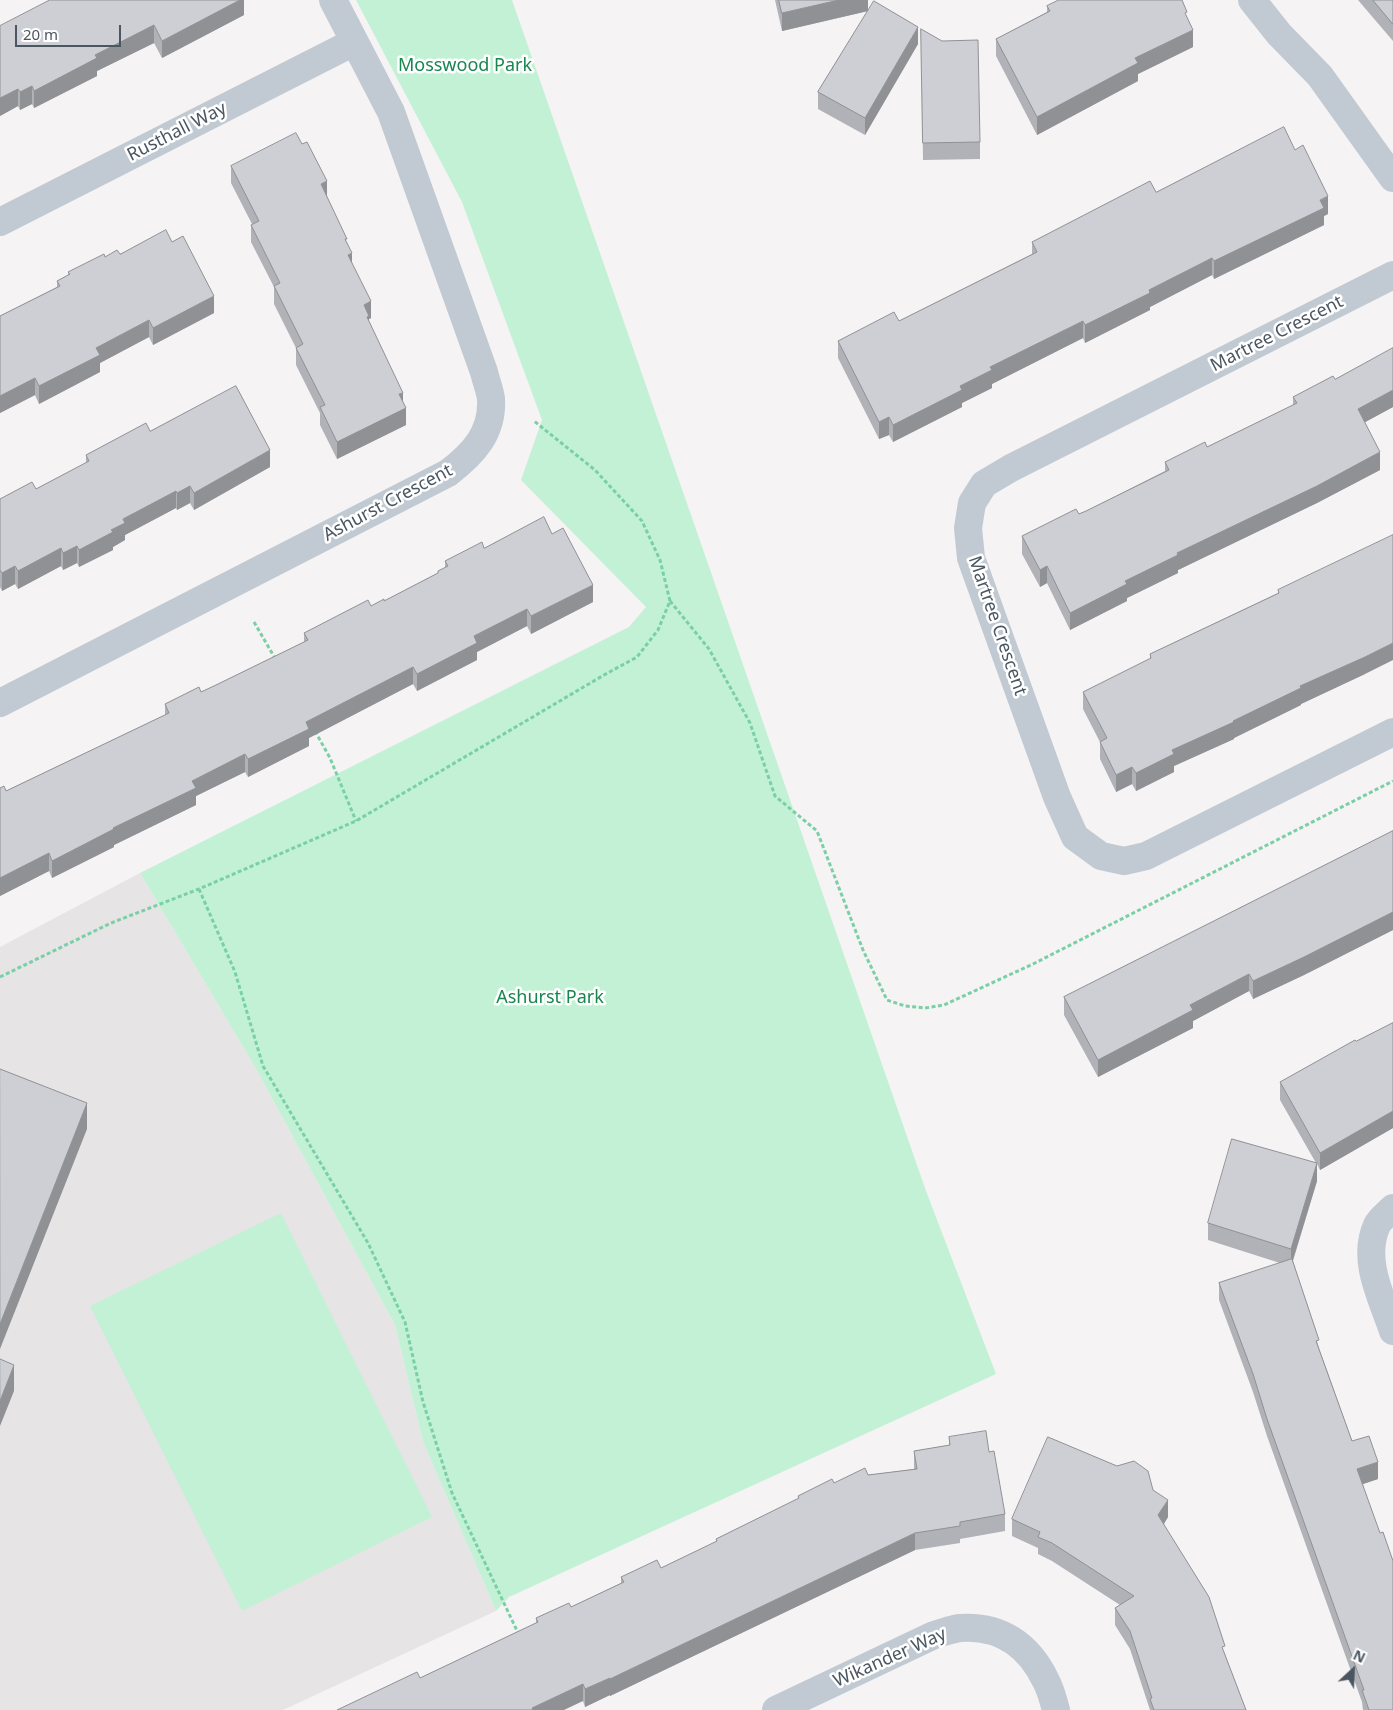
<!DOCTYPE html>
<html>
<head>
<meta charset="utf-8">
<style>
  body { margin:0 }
  #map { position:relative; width:1393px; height:1710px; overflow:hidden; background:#f5f3f3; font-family:"Noto Sans",sans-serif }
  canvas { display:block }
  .north { position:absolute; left:1328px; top:1645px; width:50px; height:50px; -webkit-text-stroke:4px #fff; paint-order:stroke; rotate:25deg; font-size:14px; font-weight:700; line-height:20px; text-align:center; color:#4a5661 }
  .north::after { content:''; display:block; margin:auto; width:18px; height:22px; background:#4a5661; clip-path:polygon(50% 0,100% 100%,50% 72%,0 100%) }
  .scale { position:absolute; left:15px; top:25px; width:106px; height:22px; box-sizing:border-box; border:2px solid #4a5661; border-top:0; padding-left:6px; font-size:15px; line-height:18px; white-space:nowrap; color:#4a5661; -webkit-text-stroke:4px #fff; paint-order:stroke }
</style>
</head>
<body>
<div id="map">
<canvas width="1393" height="1710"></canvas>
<div class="north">N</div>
<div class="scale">20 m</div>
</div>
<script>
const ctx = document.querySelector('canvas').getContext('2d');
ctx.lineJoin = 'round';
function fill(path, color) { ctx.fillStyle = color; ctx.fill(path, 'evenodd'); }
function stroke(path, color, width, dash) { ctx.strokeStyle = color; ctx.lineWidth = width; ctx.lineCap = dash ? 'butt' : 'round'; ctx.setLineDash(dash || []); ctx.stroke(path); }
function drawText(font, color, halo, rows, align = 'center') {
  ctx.font = font + ' "Noto Sans",sans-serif'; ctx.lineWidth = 5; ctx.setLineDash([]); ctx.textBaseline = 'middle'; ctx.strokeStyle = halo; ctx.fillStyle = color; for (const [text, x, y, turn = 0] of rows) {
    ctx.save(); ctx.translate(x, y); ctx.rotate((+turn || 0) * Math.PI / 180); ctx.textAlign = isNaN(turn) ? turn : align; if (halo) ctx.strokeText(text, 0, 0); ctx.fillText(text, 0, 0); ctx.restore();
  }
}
fill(new Path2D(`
  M 140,873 L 255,1067 L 395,1325 L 423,1442 L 496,1611 L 283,1710 L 0,1710 L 0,947 Z`), '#e6e4e5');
fill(new Path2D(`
  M 356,0 L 512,0 L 926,1191 L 996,1374 L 509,1597 L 496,1611 L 423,1442 L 395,1325 L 255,1067 L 140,873 L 629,627 L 646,607 L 521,480 L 542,420 L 462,202 Z
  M 281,1213 L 432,1517 L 242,1611 L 90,1306 Z`), '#c3f1d5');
stroke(new Path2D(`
  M 670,601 L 709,649 L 750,723 L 775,796 L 817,831 L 863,950 L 887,1000 L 905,1006 L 925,1008 L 944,1005 L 1033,964 L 1393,781
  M 254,622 L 276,660
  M 315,731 L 330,758 L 356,821
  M 199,889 L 235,972 L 263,1066 L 368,1243 L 405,1322 L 423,1402 L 452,1493 L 519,1635
  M 0,977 L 111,923 L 199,889 L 356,821 L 604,675 L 637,657 L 658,630 L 670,601 L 660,560 L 642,521 L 595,470 L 534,421`), '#7ad0a6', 3, [4, 2.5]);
stroke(new Path2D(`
  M 1252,0 L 1279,34 L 1320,76 L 1393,178
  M 0,222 L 354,42
  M 1393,275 L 1011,468 L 984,484 L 972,503 L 968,528 L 971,558 L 1057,797 L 1075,837 L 1101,856 L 1124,861 L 1146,856 L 1393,732
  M 0,703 L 448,473 C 473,454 493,433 491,399 C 490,390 486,381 484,372 L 391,112 L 333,0
  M 1393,1208 C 1388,1213 1380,1219 1377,1225 C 1361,1260 1382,1298 1393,1331
  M 776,1710 L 934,1635 C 942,1633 951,1629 960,1628 C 1000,1625 1029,1645 1046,1681 C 1051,1690 1053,1700 1056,1710`), '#c1cad2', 28);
fill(new Path2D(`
  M 50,0 L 244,0 L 244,15 L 162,58 L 154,43 L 97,71 L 97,76 L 34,108 L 32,104 L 20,110 L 18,106 L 0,116 Z
  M 775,0 L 868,0 L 868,10 L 918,44 L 865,135 L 818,109 L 818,92 L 868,11 L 782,31 Z
  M 1358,0 L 1393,0 L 1393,41 Z
  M 1047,6 L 1187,18 L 1193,47 L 1138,74 L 1138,81 L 1037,135 L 996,56 L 996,39 L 1047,12 Z
  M 921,29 L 980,142 L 980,159 L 923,160 Z
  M 1295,150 L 1328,214 L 1324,216 L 1324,225 L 1214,279 L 1212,275 L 1150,307 L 1150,310 L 1085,343 L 1083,338 L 992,384 L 992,388 L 962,403 L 962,407 L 893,442 L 889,435 L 879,439 L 838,358 L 838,341 L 899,321 L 1032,254 L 1032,242 L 1156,192 Z
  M 231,166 L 327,196 L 347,244 L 352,263 L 371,318 L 369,319 L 369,322 L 403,402 L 406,425 L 337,459 L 320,425 L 320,413 L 296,365 L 296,348 L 274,304 L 274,287 L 251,242 L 251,225 L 252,224 L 231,183 Z
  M 172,242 L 214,313 L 153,345 L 149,337 L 100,363 L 100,372 L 39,404 L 35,395 L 0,413 L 0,316 L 57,287 L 57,281 L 68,275 L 68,272 L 105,257 Z
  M 1335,379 L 1393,407 L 1365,422 L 1380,470 L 1317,503 L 1178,570 L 1178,573 L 1127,598 L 1127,601 L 1070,630 L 1047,583 L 1040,587 L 1022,554 L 1022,536 L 1086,511 L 1165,471 L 1165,462 L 1207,447 L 1293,405 L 1293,397 Z
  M 150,431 L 270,467 L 194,510 L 190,503 L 177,510 L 176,508 L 125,535 L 125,540 L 113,547 L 113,550 L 79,567 L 77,563 L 63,570 L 61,566 L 18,589 L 15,584 L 2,591 L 0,587 L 0,499 L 36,489 L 86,463 L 86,455 Z
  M 552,534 L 593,602 L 531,634 L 527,626 L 477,652 L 477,660 L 417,691 L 413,684 L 309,738 L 309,746 L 248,777 L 245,772 L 196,796 L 196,805 L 114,845 L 114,847 L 52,878 L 49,871 L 0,896 L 0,788 L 6,791 L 165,715 L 165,704 L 201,692 L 216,685 L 304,642 L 304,633 L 384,601 L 438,573 L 438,571 L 445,568 L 445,561 L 484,548 Z
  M 1278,590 L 1365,674 L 1301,704 L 1301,705 L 1234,738 L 1234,739 L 1174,766 L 1174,772 L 1136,791 L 1132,784 L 1116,792 L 1100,759 L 1100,742 L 1083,709 L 1083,692 L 1150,659 L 1150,654 L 1278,593 Z
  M 1393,831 L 1393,930 L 1304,975 L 1253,999 L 1249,991 L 1193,1021 L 1193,1028 L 1098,1077 L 1064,1015 L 1064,997 Z
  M 1393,1023 L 1393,1128 L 1320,1170 L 1317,1164 L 1317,1181 L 1293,1261 L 1319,1348 L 1352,1441 L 1378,1479 L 1363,1484 L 1393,1710 L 1363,1710 L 1362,1702 L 1267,1436 L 1253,1392 L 1219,1300 L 1219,1283 L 1280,1263 L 1208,1240 L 1208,1223 L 1316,1163 L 1280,1100 L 1280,1082 Z
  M 949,1437 L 989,1452 L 1005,1514 L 1005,1531 L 960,1539 L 960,1543 L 915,1550 L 610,1696 L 610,1695 L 585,1707 L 583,1701 L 420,1678 L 536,1623 L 536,1618 L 571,1607 L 621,1583 L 621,1577 L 661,1568 L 716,1542 L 716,1539 L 798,1499 L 798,1496 L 834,1483 L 868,1475 L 914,1469 L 914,1451 L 949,1445 Z
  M 1153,1490 L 1168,1517 L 1164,1524 L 1225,1655 L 1246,1710 L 1150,1710 L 1130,1649 L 1115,1625 L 1115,1608 L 1120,1605 L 1052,1561 L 1038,1554 L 1038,1548 L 1012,1536 L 1012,1519 Z`), '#b0b2b7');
fill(new Path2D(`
  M 240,0 L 244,0 L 244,15 L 162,58 L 162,41 Z
  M 839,0 L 868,0 L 868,11 L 782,31 L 782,13 Z
  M 154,25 L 154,43 L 97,71 L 97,76 L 34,108 L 34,91 L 95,55 Z
  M 918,27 L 918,44 L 865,135 L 865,118 Z
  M 1193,30 L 1193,47 L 1138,74 L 1138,81 L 1037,135 L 1037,117 L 1135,58 Z
  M 32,86 L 32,104 L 20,110 L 20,92 Z
  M 18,89 L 18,106 L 0,116 L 0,98 Z
  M 327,181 L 327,198 L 321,184 Z
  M 1328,196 L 1328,214 L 1324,216 L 1324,225 L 1214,279 L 1214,261 Z
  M 352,253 L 352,270 L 348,255 Z
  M 1212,258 L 1212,275 L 1150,307 L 1150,310 L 1085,343 L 1085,325 L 1149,290 Z
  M 214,296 L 214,313 L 153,345 L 153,328 Z
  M 371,301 L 371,318 L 369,319 L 369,334 L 364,305 Z
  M 149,320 L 149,337 L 100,363 L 100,372 L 39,404 L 39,386 L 96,348 Z
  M 1083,321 L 1083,338 L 992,384 L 992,388 L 962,403 L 962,407 L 893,442 L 893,425 L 960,386 L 990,367 Z
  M 35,378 L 35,395 L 0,413 L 0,396 Z
  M 1393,390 L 1393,407 L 1358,426 L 1358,409 Z
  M 403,393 L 403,409 L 406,408 L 406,425 L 337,459 L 337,442 L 399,394 Z
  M 889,417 L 889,435 L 879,439 L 879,422 Z
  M 270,450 L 270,467 L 194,510 L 194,493 Z
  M 1380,452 L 1380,470 L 1317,503 L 1178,570 L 1178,573 L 1127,598 L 1127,601 L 1070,630 L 1070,613 L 1125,581 L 1177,553 Z
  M 190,486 L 190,503 L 177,510 L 177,493 Z
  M 176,491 L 176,508 L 125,535 L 125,540 L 113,547 L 113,550 L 79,567 L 79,550 L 111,530 L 123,519 Z
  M 77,546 L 77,563 L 63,570 L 63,553 Z
  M 61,548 L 61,566 L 18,589 L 18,571 Z
  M 15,566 L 15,584 L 2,591 L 2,573 Z
  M 1047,566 L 1047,583 L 1040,587 L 1040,570 Z
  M 593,585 L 593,602 L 531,634 L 531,616 Z
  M 527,609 L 527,626 L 477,652 L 477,660 L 417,691 L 417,674 L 474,636 Z
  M 1393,643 L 1393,660 L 1365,674 L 1301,704 L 1301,705 L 1234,738 L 1234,739 L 1174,766 L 1174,772 L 1136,791 L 1136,773 L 1172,750 L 1233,721 L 1300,686 Z
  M 413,667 L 413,684 L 309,738 L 309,746 L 248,777 L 248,759 L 306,722 Z
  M 245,754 L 245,772 L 196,796 L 196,805 L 114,845 L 114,847 L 52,878 L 52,861 L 113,828 L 192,781 Z
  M 1132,767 L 1132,784 L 1116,792 L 1116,775 Z
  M 49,853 L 49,871 L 0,896 L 0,878 Z
  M 1393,912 L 1393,930 L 1304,975 L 1253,999 L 1253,981 Z
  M 1249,974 L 1249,991 L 1193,1021 L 1193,1028 L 1098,1077 L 1098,1060 L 1190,1005 Z
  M 87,1103 L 87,1129 L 0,1349 L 0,1324 Z
  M 1393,1111 L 1393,1128 L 1320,1170 L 1320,1153 Z
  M 1317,1163 L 1317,1181 L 1291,1266 L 1291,1249 Z
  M 14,1365 L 14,1391 L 0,1426 L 0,1401 Z
  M 1378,1462 L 1378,1479 L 1357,1486 L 1357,1469 Z
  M 1168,1500 L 1168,1517 L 1158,1533 L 1158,1515 Z
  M 915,1533 L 915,1550 L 610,1696 L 610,1679 Z
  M 610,1678 L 610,1695 L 585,1707 L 585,1689 Z
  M 583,1684 L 583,1701 L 564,1710 L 532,1710 L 532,1708 Z`), '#909195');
const building = new Path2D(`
  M 50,0 L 240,0 L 162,41 L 154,25 L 95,55 L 97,58 L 34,91 L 32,86 L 20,92 L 18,89 L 0,98 L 0,26 Z
  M 779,0 L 839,0 L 782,13 Z
  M 1059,0 L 1182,0 L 1187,12 L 1185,13 L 1193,30 L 1135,58 L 1138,63 L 1037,117 L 996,39 L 1050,11 L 1047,6 Z
  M 1373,0 L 1393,0 L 1393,24 Z
  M 874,1 L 918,27 L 865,118 L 818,92 Z
  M 921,29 L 942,41 L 978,40 L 980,142 L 923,143 Z
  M 1284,127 L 1295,150 L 1303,145 L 1328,196 L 1320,200 L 1324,208 L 1214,261 L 1212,258 L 1149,290 L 1150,293 L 1085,325 L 1083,321 L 990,367 L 992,370 L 960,386 L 962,390 L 893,425 L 889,417 L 879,422 L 838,341 L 894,312 L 899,321 L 1037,252 L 1032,242 L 1150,181 L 1156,192 Z
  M 296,133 L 302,144 L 307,142 L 327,181 L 321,184 L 347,239 L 345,239 L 352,253 L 348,255 L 371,301 L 364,305 L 369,316 L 367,317 L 403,393 L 399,394 L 406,408 L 337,442 L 320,407 L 325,405 L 296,348 L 303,344 L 274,286 L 280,283 L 251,225 L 259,221 L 231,166 Z
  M 166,230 L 172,242 L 183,236 L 214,296 L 153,328 L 149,320 L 96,348 L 100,355 L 39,386 L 35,378 L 0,396 L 0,316 L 60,286 L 57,281 L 70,274 L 68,272 L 104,254 L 105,257 L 117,250 L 120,254 Z
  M 1393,348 L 1393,390 L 1358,409 L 1380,452 L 1317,486 L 1177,553 L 1178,555 L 1125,581 L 1127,584 L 1070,613 L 1047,566 L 1040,570 L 1022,536 L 1076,509 L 1079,514 L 1086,511 L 1169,470 L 1165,462 L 1205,442 L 1207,447 L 1297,403 L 1293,397 L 1333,376 L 1335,379 Z
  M 236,386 L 270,450 L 194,493 L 190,486 L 177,493 L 176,491 L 123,519 L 125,523 L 111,530 L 113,532 L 79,550 L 77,546 L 63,553 L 61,548 L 18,571 L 15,566 L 2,573 L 0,570 L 0,499 L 32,482 L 36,489 L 89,461 L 86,455 L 146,423 L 150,431 Z
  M 544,517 L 552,534 L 563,528 L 593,585 L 531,616 L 527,609 L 474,636 L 477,643 L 417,674 L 413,667 L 306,722 L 309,729 L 248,759 L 245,754 L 192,781 L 196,788 L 113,828 L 114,829 L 52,861 L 49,853 L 0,878 L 0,788 L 4,786 L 6,791 L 169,713 L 165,704 L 199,687 L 201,692 L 216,685 L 308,640 L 304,633 L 368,600 L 371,606 L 384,599 L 384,601 L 438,573 L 438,571 L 448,566 L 445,561 L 482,542 L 484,548 Z
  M 1393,535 L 1393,643 L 1365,657 L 1300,686 L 1301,688 L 1233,721 L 1234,722 L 1172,750 L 1174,754 L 1136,773 L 1132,767 L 1116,775 L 1100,742 L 1107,738 L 1083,692 L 1151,658 L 1150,654 L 1279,593 L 1278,590 Z
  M 1393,831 L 1393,912 L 1304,957 L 1253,981 L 1249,974 L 1190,1005 L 1193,1010 L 1098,1060 L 1064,997 Z
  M 1393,1023 L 1393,1111 L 1320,1153 L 1280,1082 L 1355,1040 L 1356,1041 Z
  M 0,1069 L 87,1103 L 0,1324 Z
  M 1232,1139 L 1317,1163 L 1291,1249 L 1208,1223 Z
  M 1292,1259 L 1319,1340 L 1316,1341 L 1352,1441 L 1369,1436 L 1378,1462 L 1357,1469 L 1380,1533 L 1383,1532 L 1393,1561 L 1393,1710 L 1369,1710 L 1362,1690 L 1364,1690 L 1267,1419 L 1253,1374 L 1219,1283 Z
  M 0,1359 L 14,1365 L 0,1401 Z
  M 986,1431 L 989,1452 L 994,1451 L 1005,1514 L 960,1522 L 960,1526 L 915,1533 L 610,1679 L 610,1678 L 585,1689 L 583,1684 L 532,1708 L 533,1710 L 337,1710 L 417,1672 L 420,1678 L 538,1622 L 536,1618 L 569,1603 L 571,1607 L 624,1582 L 621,1577 L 657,1560 L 661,1568 L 717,1541 L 716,1539 L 799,1498 L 798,1496 L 832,1479 L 834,1483 L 865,1468 L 868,1475 L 917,1469 L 914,1451 L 950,1445 L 949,1437 Z
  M 1048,1437 L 1117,1466 L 1134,1461 L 1148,1471 L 1153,1490 L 1168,1500 L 1158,1515 L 1209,1597 L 1225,1646 L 1222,1647 L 1246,1710 L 1154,1710 L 1150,1699 L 1152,1698 L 1130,1631 L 1115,1608 L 1134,1596 L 1052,1543 L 1038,1537 L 1040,1532 L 1012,1519 Z`);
fill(building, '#cdcfd5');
stroke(building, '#909195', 1);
drawText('18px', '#17864f', '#fff', [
  ["Mosswood Park",465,66],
  ["Ashurst Park",550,998]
]);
drawText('18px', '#4a5661', '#fff', [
  ["Rusthall Way",177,132,-27],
  ["Martree Crescent",1277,334,-27],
  ["Ashurst Crescent",388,503,-28],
  ["Martree Crescent",997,626,71],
  ["Wikander Way",890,1658,-24]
]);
</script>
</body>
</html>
